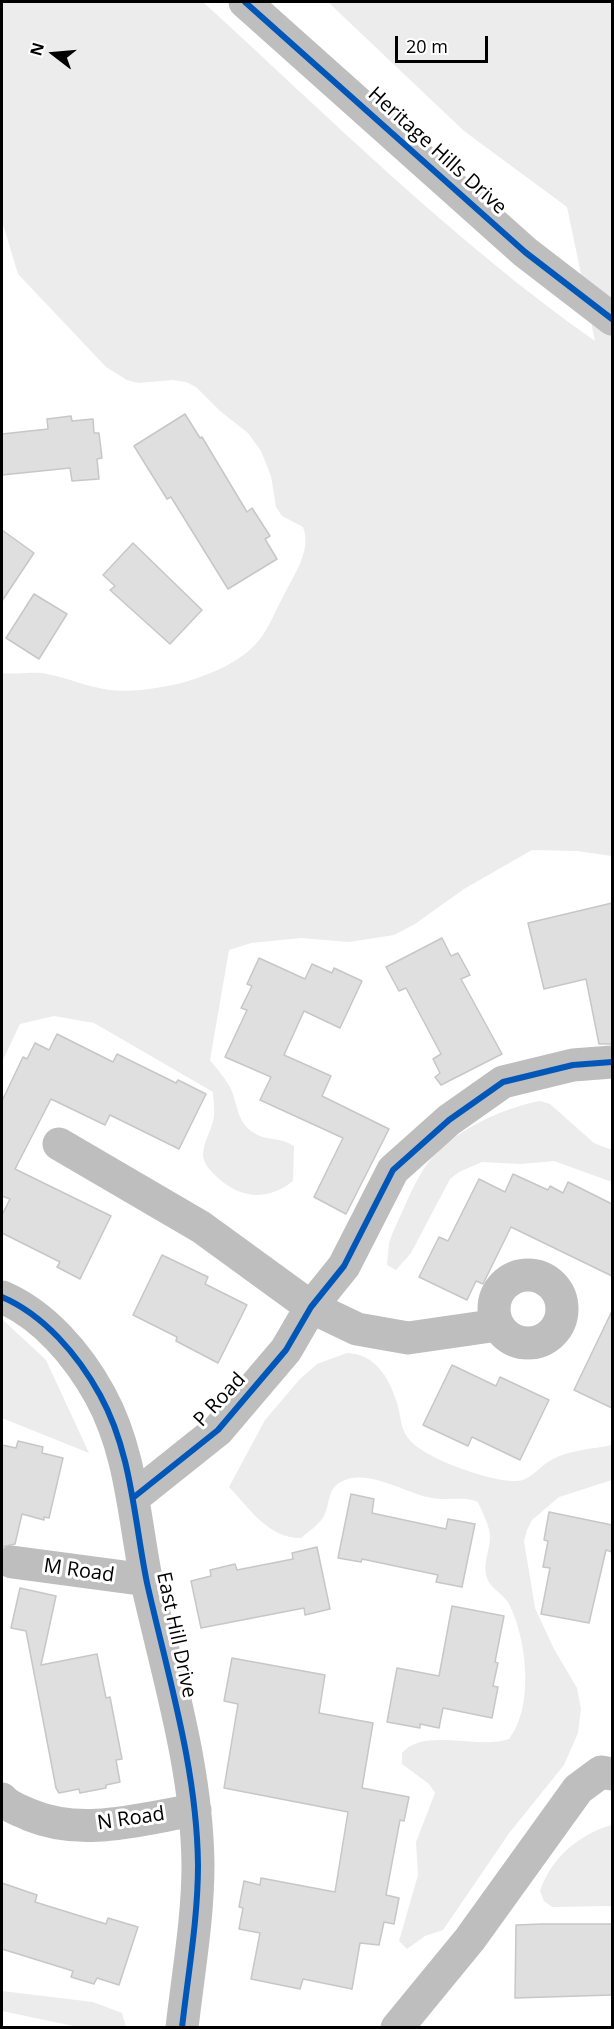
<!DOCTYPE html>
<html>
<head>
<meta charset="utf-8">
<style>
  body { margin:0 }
  #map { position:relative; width:614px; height:2029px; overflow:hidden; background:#fff; font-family:"Open Sans",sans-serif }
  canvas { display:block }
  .frame { position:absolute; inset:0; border:3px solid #000; pointer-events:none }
  .north { position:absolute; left:24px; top:24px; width:60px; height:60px; -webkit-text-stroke:4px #fff; paint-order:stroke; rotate:286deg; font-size:16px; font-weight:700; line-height:24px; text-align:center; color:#000 }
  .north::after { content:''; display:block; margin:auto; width:21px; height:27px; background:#000; clip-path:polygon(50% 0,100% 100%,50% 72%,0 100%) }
  .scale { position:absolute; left:395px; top:36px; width:93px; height:27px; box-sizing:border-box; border:3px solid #000; border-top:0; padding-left:8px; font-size:18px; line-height:21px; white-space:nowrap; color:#000; -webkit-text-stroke:4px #fff; paint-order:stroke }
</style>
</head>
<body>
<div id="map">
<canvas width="614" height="2029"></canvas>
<div class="frame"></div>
<div class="north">N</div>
<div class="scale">20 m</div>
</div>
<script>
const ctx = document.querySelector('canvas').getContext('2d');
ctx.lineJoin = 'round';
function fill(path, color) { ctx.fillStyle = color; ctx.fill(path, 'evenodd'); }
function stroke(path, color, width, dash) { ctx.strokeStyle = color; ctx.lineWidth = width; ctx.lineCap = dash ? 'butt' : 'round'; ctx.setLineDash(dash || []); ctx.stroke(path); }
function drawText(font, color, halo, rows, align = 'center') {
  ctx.font = font + ' "Open Sans",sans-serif'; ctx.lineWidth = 6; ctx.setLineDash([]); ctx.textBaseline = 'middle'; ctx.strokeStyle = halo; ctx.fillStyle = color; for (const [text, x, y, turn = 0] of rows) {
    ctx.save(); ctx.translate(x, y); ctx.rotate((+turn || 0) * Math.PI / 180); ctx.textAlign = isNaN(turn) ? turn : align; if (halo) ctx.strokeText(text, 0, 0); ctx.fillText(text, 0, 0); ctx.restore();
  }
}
fill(new Path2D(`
  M 2,2 L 203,2 C 330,118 454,242 595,341 L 567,207 L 464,131 L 328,2 L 612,2 L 612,856 L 577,851 L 532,850 L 464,889 L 415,924 L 394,935 L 349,942 L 301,938 L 251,943 L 229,950 L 210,1060 C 217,1069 225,1078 230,1087 C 238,1103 236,1122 254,1133 C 266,1141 281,1137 294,1146 L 293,1181 C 268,1201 241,1199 218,1178 C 213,1173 206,1167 204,1160 C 200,1145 213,1130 214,1115 C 215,1108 213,1100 213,1092 L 94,1023 L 54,1016 L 20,1024 L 2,1062 L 2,673 C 16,675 32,671 47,674 C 68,678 88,687 109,690 C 153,695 232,676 260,639 C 270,626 276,609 284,595 C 294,574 312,551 303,527 L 282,516 L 276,507 L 271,476 L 261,451 L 248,433 L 220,411 L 196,387 L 186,382 L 173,380 L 138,383 L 127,380 L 106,367 L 18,274 L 2,221 Z
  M 540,1101 L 550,1104 L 594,1143 L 612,1150 L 612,1182 L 554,1161 L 521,1164 L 482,1162 L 459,1172 L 450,1179 L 411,1253 L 396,1270 L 387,1265 L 389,1243 L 393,1232 C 403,1211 411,1189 423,1170 C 445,1134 501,1108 540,1101 Z
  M 2,1319 L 46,1360 L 89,1453 L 2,1418 Z
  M 347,1353 C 375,1354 389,1377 397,1403 C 401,1415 400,1428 408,1438 C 422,1458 491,1482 516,1481 C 530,1481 539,1467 551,1460 C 568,1450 593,1449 612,1445 L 612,1480 L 559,1497 L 532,1520 L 527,1530 L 524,1541 L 535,1608 L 554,1649 L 577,1688 L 581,1709 L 578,1733 L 564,1765 L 510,1832 L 443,1930 L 425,1936 L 407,1949 L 399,1941 L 418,1875 L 416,1842 L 435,1793 L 429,1784 L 402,1764 L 402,1753 C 424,1727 477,1750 509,1739 C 534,1707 527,1641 510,1606 C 505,1594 491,1590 487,1578 C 482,1564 490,1551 490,1537 C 490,1526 482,1512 478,1502 C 463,1496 448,1501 432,1498 C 405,1494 366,1466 339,1483 C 327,1491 330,1505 324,1516 C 319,1525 309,1531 301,1538 C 268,1538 250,1509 229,1487 L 265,1420 L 300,1379 L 317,1364 Z
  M 612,1825 L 612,1906 L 552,1907 L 544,1901 L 540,1891 C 551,1858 579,1834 612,1825 Z
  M 2,1991 L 93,2002 L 122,2013 L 126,2027 L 78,2027 L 2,2011 Z`), '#ececec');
const building = new Path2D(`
  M 185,414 L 200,438 L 202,437 L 247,512 L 252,508 L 270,536 L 265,539 L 277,559 L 228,589 L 171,497 L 167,499 L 134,446 Z
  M 71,416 L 72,421 L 93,419 L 94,433 L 99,433 L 102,458 L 97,459 L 99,479 L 72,481 L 70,468 L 2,475 L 2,434 L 48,429 L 47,419 Z
  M 2,530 L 34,553 L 2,601 Z
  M 133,543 L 202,610 L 170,644 L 110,590 L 115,586 L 103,575 Z
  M 34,594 L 67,614 L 39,659 L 6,638 Z
  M 612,903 L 612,1044 L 599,1044 L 586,979 L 544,989 L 528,923 Z
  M 442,938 L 451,956 L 458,953 L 470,975 L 461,979 L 502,1054 L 441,1085 L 435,1077 L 440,1073 L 433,1059 L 441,1054 L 406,988 L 399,991 L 386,967 Z
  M 259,958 L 305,979 L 312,964 L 332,973 L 334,968 L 362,981 L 340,1028 L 304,1011 L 284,1055 L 331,1076 L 322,1096 L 389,1129 L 346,1214 L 314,1197 L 343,1138 L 260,1100 L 271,1077 L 225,1057 L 247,1010 L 241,1008 L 252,986 L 247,984 Z
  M 57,1034 L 113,1062 L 117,1054 L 176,1083 L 178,1080 L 206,1094 L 179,1149 L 110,1115 L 105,1125 L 51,1099 L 15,1169 L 111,1216 L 80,1279 L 57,1267 L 60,1262 L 2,1233 L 2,1215 L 10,1199 L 2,1196 L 2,1101 L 23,1057 L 27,1059 L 35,1043 L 49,1050 Z
  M 513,1174 L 548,1190 L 550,1186 L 563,1193 L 568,1182 L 612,1204 L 612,1276 L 511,1227 L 483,1284 L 476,1281 L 467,1300 L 419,1277 L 439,1237 L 448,1241 L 479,1179 L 505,1192 Z
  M 162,1255 L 208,1277 L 205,1284 L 247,1305 L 218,1363 L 176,1341 L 177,1337 L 133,1315 Z
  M 612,1311 L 612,1408 L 574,1390 Z
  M 452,1365 L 496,1386 L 500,1377 L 549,1400 L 520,1460 L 472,1437 L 468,1446 L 423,1425 Z
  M 18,1441 L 43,1447 L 42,1453 L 63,1458 L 49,1518 L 44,1517 L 44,1520 L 22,1514 L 15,1544 L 2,1547 L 2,1445 L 16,1448 Z
  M 351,1494 L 374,1499 L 372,1513 L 446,1529 L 448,1519 L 475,1524 L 462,1587 L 436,1582 L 438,1575 L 362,1559 L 361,1562 L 338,1558 Z
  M 549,1512 L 612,1525 L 612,1552 L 606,1550 L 589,1623 L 541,1614 L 550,1568 L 543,1567 L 548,1541 L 544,1540 Z
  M 317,1547 L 330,1609 L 305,1615 L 304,1608 L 201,1628 L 191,1581 L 211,1576 L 210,1570 L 235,1564 L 237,1570 L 293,1559 L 292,1553 Z
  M 20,1588 L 56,1596 L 41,1665 L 97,1654 L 106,1698 L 110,1697 L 122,1759 L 116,1760 L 120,1782 L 106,1785 L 106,1788 L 80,1793 L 79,1789 L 59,1793 L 56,1788 L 26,1631 L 11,1628 Z
  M 452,1606 L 504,1616 L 495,1662 L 498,1663 L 493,1686 L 498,1687 L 492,1718 L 443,1708 L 439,1728 L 420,1724 L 420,1728 L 387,1722 L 397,1668 L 439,1676 Z
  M 232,1658 L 325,1675 L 319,1713 L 373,1723 L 362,1788 L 409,1797 L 404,1821 L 400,1820 L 386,1895 L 399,1898 L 394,1924 L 384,1922 L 379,1945 L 360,1943 L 352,1989 L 303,1979 L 300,1989 L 251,1979 L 260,1933 L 239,1929 L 243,1908 L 239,1907 L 244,1881 L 260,1885 L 261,1878 L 335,1892 L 348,1812 L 224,1788 L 238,1704 L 224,1701 Z
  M 2,1883 L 37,1895 L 35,1902 L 106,1924 L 108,1918 L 138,1927 L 119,1985 L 97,1978 L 94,1984 L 71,1977 L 73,1971 L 2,1949 Z
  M 542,1924 L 612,1924 L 612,1995 L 515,1998 L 516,1925 Z`);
fill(building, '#dfdfdf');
stroke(building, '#c7c7c7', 1.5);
stroke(new Path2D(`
  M 245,2 L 525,252 L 612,319
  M 59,1144 L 201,1227 L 311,1307 L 357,1329 L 408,1338 L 498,1325
  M494 1309a34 34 0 1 1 68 0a34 34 0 1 1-68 0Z
  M 2,1297 C 44,1315 78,1355 100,1395 C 132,1453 134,1520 147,1583 C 168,1676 197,1769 198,1865 C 198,1919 188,1974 182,2028
  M 134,1497 L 218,1430 L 286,1350 L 311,1307 L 344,1266 L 393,1170 L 449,1120 L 503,1082 L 573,1065 L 612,1062
  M 12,1562 L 147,1580
  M 2,1799 C 9,1807 19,1810 30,1815 C 83,1837 140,1819 195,1810
  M 397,2028 L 470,1939 L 578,1789 L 601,1772 L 612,1774`), '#bebebe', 33);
stroke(new Path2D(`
  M 245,2 L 525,252 L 612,319
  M 2,1297 C 44,1315 78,1355 100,1395 C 132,1453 134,1520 147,1583 C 168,1676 197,1769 198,1865 C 198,1919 188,1974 182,2028
  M 134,1497 L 218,1430 L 286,1350 L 311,1307 L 344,1266 L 393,1170 L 449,1120 L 503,1082 L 573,1065 L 612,1062`), '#0057b8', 6);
drawText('20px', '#000', '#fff', [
  ["Heritage Hills Drive",437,151,42],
  ["P Road",220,1400,-47],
  ["M Road",79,1571,8],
  ["East Hill Drive",176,1635,78],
  ["N Road",131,1819,-8]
]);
</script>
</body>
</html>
